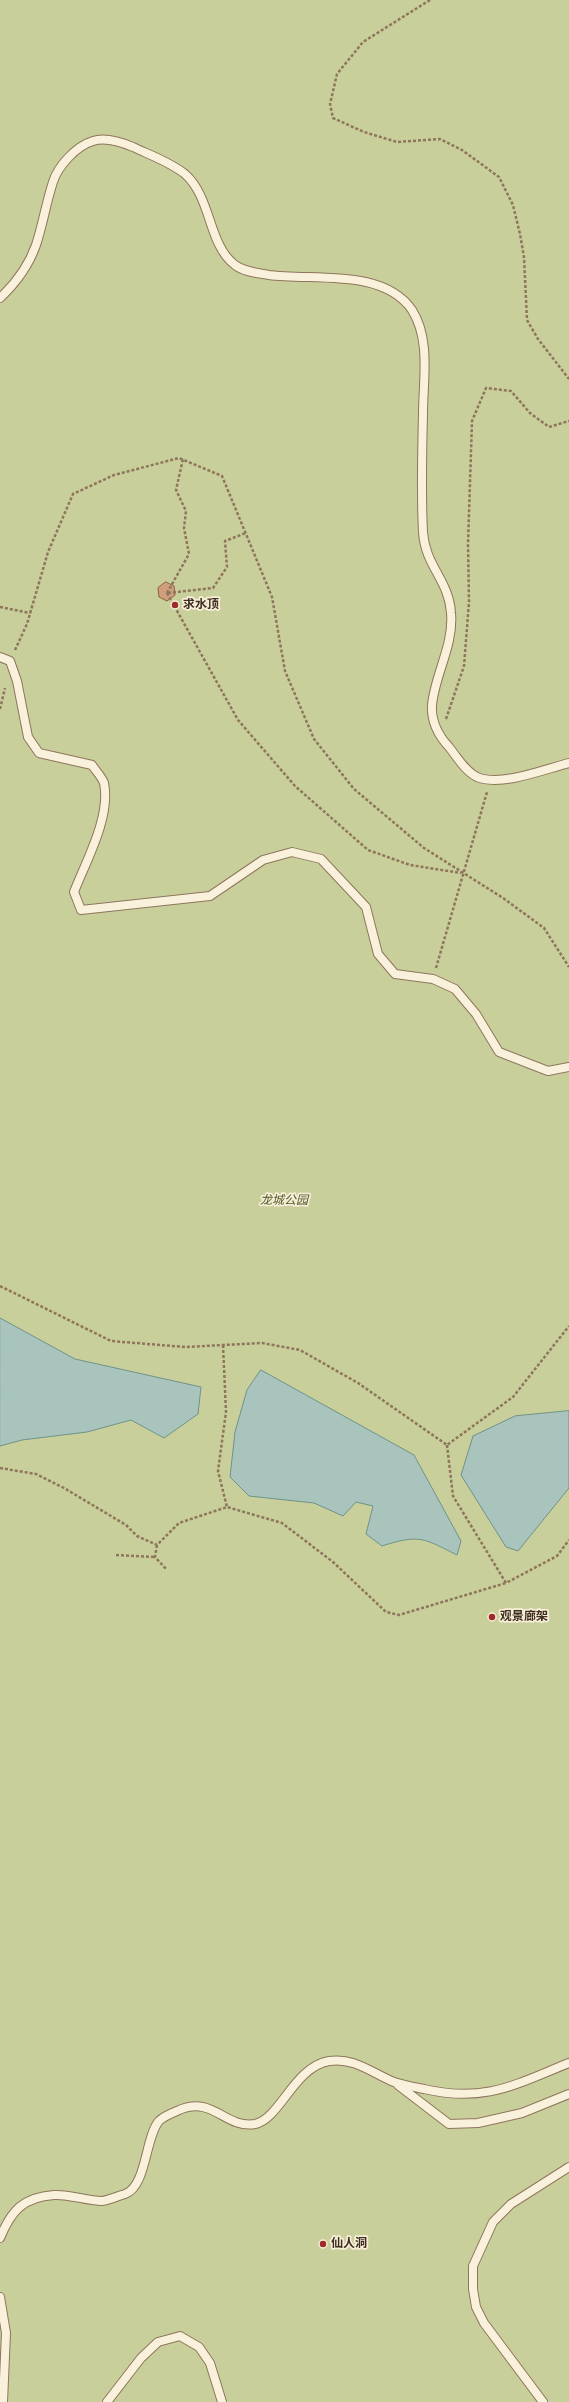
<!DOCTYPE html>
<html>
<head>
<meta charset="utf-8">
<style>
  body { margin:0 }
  canvas { display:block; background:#f0e4c8 }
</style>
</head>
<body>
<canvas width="569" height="2402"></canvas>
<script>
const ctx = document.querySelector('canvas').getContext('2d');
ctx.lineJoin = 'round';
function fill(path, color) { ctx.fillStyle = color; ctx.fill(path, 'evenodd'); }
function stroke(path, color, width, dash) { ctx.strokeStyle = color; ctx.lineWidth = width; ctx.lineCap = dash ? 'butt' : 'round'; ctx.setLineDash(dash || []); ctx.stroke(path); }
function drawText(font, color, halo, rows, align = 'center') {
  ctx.font = font + ' "Zilla Slab","Noto Sans SC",serif'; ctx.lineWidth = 3.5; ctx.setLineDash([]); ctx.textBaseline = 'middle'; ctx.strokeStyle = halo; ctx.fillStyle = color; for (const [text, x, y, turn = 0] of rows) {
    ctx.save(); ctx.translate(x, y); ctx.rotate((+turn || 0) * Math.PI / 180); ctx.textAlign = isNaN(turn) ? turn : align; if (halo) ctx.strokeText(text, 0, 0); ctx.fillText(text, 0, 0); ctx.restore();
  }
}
fill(new Path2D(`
  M 0,0 L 569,0 L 569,2402 L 0,2402 Z`), '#c9cf9b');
const water = new Path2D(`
  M 0,1318 L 75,1359 L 201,1387 L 198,1414 L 164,1438 L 131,1420 L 87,1432 L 22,1440 L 0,1446 Z
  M 261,1370 L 414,1455 L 461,1541 L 457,1555 C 423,1538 420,1534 382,1546 L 366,1534 L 373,1506 L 356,1502 L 343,1516 L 314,1503 L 249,1496 L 230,1477 L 235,1432 L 247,1390 Z
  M 569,1411 L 569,1488 L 518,1551 L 506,1547 L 461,1475 L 473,1436 L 515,1416 Z`);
fill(water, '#a9c4bc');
stroke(water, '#6f938a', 1);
const building = new Path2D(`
  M 166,582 L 174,586 L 175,595 L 167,601 L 159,597 L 158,588 Z`);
fill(building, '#cf9f7d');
stroke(building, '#8d5f41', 1);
const lane = new Path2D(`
  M 0,298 C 16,283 29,265 36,245 C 43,224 46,203 53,182 C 58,166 76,146 93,141 C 105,137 121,142 133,147 C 150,155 170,162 185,174 C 212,198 208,245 235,265 C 244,272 258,273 269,275 C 314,281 383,268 412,310 C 431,340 423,380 423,414 C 422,453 421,493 423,532 C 425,566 449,580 451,613 C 454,645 435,674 432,705 C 431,722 438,735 449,747 C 457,757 465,771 477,777 C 501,787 545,769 569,763
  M 0,657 L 10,661 L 17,681 L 28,737 L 39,753 L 92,765 C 95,770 102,777 104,783 C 111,817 86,861 74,892 L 81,910 L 210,896 L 263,860 L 292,852 L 321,859 L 366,907 L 378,954 L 395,974 L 433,979 L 455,989 L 476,1014 L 499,1052 L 548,1071 L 569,1067
  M 398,2085 L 449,2124 L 478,2123 L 522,2113 L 569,2094
  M 0,2238 C 11,2211 23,2197 54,2195 C 70,2194 86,2201 102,2201 C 109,2200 118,2196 125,2194 C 147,2186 145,2137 159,2121 C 163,2117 172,2113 177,2111 C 213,2094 224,2129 255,2124 C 280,2119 294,2067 329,2061 C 354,2057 372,2073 394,2082 C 403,2085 414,2087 424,2089 C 485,2103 514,2085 569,2063
  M 0,2297 L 6,2333 L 3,2402
  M 107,2402 L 141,2358 L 158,2342 L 180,2336 L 199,2347 L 210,2363 L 222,2402
  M 543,2402 L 484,2323 L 476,2307 L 473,2289 L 473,2266 L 493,2222 L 511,2204 L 569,2167`);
stroke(lane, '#8d765c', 10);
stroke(new Path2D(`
  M 430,0 L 363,42 L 337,74 L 330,104 L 333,118 L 364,132 L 397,142 L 440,139 L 462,150 L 499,177 L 513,205 L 520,234 L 524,257 L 527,320 L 538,339 L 569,379
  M 167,593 L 238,720 L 295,786 L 368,850 L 410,865 L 461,873
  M 167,593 L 189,554 L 184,528 L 186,511 L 176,490 L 183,459
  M 168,593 L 213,588 L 227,567 L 225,541 L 246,533
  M 0,607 L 30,613
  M 15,650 L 27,624 L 48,552 L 73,494 L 114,475 L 179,458 L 222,476 L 272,597 L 285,671 L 314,739 L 354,789 L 424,848 L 503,898 L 544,928 L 569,967
  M 0,709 L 5,688
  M 446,719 L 464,666 L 469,602 L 468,544 L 472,421 L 486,388 L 511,391 L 530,413 L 549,427 L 569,421
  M 436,968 L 487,792
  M 0,1286 L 111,1341 L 185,1347 L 262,1343 L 300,1350 L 358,1383 L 447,1445 L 513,1397 L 569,1326
  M 223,1345 L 226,1412 L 218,1471 L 227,1507
  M 447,1445 L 453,1496 L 506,1583 L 557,1556 L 569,1540
  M 0,1468 L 36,1474 L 64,1488 L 126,1525 L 137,1536 L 157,1545 L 179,1523 L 227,1507 L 282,1523 L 333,1562 L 386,1612 L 399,1615 L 506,1583
  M 157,1545 L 155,1557 L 167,1570
  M 116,1555 L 155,1557`), '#8d765c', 2.5, [3, 2]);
stroke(lane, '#faf1dc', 8);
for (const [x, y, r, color] of [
  [175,605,4,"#9e2a2b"],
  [492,1617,4,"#9e2a2b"],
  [323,2244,4,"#9e2a2b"]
]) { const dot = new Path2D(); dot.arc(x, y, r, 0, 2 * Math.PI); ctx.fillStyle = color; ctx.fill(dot); stroke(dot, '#f7eed8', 1.5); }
drawText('bold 12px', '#3d2e20', '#f7eed8', [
  ["求水顶",183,605],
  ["观景廊架",500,1617],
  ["仙人洞",331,2244]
], 'left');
drawText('italic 12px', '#4d5a26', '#f7eed8', [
  ["龙城公园",284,1201]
]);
</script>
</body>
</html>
